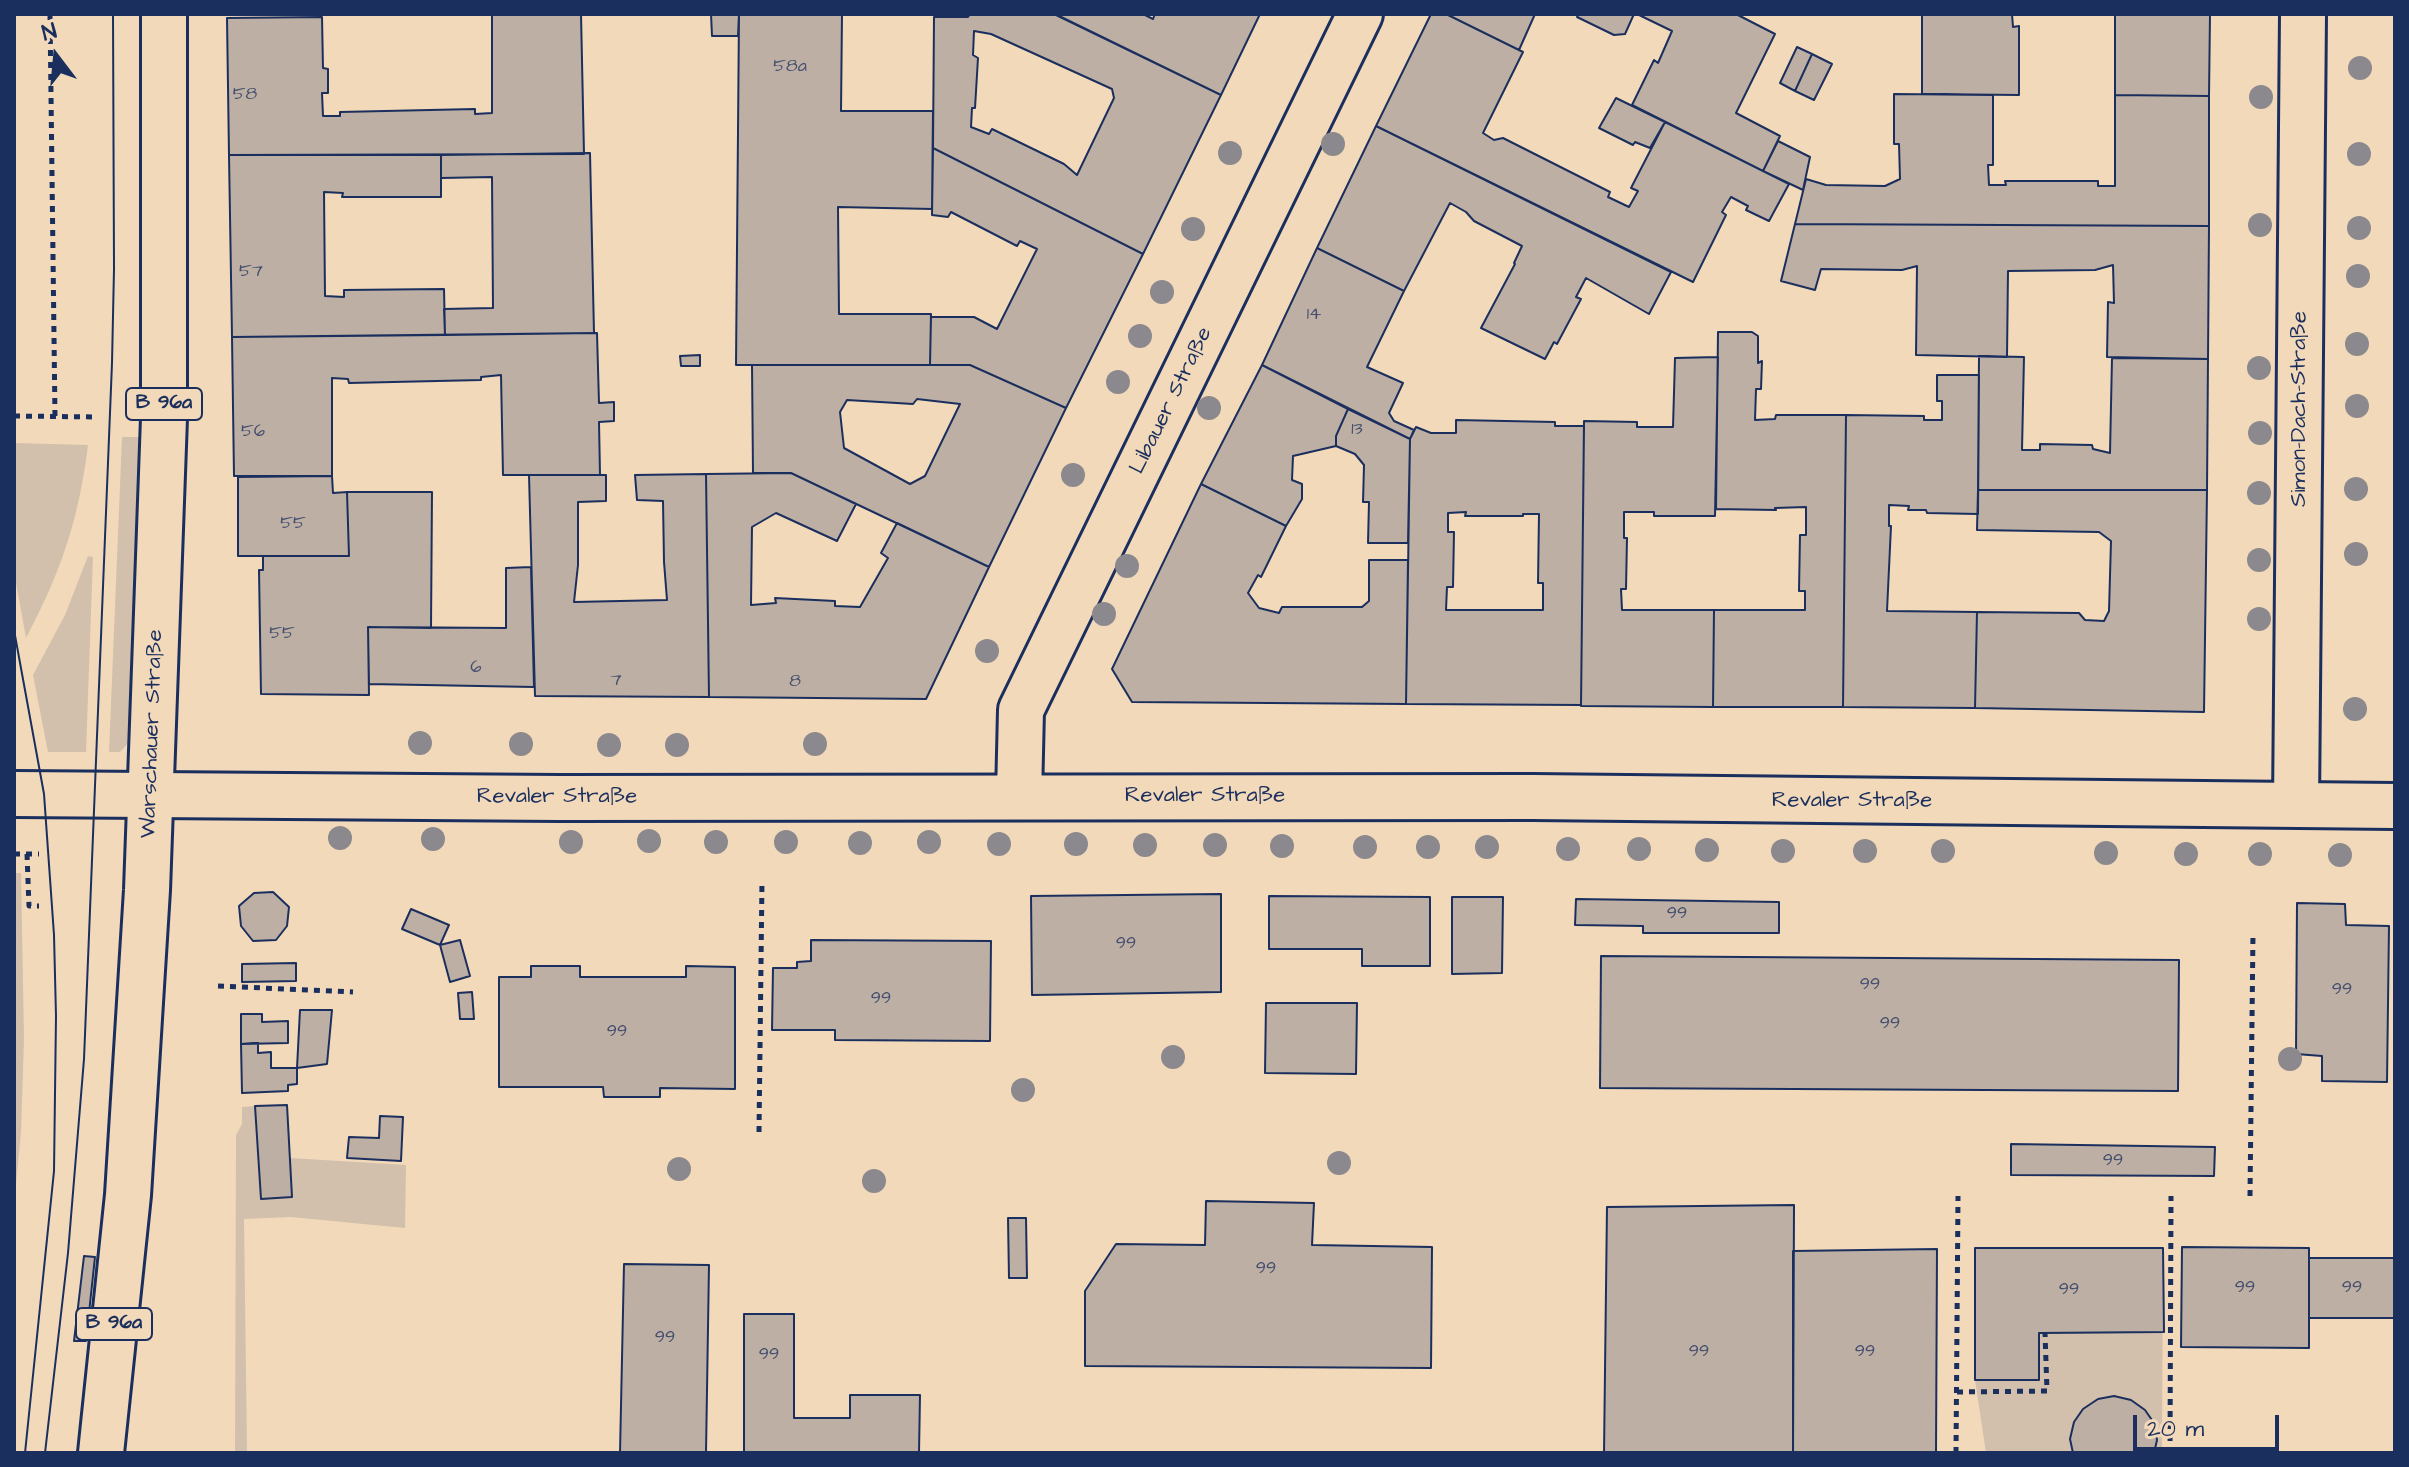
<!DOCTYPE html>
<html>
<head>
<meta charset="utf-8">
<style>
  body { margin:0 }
  #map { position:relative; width:2409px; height:1467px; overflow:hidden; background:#f2d9b9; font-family:"Architects Daughter",sans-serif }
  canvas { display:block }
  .frame { position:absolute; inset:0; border:16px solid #1b2f5e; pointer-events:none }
  .north { position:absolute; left:16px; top:16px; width:80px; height:80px; -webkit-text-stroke:6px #f2d9b9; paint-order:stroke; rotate:344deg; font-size:22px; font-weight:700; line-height:32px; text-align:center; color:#1b2f5e }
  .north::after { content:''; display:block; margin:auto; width:28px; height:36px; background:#1b2f5e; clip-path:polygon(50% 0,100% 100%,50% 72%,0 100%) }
  .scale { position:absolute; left:2133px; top:1415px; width:146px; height:36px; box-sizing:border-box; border:4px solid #1b2f5e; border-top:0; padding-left:10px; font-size:24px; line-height:28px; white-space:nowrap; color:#1b2f5e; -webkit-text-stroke:6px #f2d9b9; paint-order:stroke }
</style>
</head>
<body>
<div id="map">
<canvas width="2409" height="1467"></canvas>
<div class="frame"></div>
<div class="north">N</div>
<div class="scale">20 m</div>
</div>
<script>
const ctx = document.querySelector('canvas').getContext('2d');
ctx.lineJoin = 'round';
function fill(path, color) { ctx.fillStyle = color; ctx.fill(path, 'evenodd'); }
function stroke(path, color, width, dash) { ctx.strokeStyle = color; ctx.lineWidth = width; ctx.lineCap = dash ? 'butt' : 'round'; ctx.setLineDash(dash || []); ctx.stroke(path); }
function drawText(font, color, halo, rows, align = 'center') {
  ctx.font = font + ' "Architects Daughter",sans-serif'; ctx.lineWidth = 7; ctx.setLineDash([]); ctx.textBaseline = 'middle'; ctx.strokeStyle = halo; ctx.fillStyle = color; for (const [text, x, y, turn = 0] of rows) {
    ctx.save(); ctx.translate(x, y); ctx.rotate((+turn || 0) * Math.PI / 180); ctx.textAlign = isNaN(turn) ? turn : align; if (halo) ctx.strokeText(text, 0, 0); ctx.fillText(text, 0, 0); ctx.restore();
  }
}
fill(new Path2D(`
  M 122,437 L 143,437 L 132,739 L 120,752 L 109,752 Z
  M 14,443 L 88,445 C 79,519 61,572 26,638 L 14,572 Z
  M 88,556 L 93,557 L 86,752 L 48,752 L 33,675 L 65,615 Z
  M 14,873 L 21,873 L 24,1040 L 21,1132 L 14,1206 Z
  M 255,1106 L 261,1199 L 292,1197 L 290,1158 L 406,1165 L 405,1228 L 291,1217 L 244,1219 L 247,1453 L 235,1453 L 236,1135 L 242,1124 L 242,1107 Z
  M 2163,1248 L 2162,1453 L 1986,1453 L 1975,1380 L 2051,1249 Z`), '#d2c0ac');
const building = new Path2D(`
  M 492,14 L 581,14 L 584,154 L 229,155 L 227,18 L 322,17 L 323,68 L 328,69 L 328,93 L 322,93 L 323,116 L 340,116 L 340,112 L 475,109 L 475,114 L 492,113 Z
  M 711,14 L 739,14 L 738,36 L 712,36 Z
  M 739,14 L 842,14 L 841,111 L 933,111 L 932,209 L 838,207 L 839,314 L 931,314 L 930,365 L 736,365 Z
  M 970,14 L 1054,14 L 1221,95 L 1143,254 L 933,148 L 934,17 L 968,17 ZM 974,31 L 991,34 L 1112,89 L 1114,98 L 1077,175 L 1064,164 L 992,129 L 989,134 L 971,127 L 972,108 L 975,108 L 978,58 L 973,55 Z
  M 1055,14 L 1143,14 L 1153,19 L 1155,14 L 1260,14 L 1221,95 Z
  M 1431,14 L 1446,14 L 1523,52 L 1483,133 L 1494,140 L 1503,138 L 1610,192 L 1608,197 L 1629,207 L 1638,191 L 1631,188 L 1665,122 L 1789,184 L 1769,221 L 1746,210 L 1748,206 L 1731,197 L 1722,212 L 1726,215 L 1693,282 L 1376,126 Z
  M 1446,14 L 1535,14 L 1519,50 Z
  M 1579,14 L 1634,14 L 1625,34 L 1614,35 L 1577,17 Z
  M 1637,14 L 1736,14 L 1775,34 L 1736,113 L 1780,136 L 1763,171 L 1632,105 L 1654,60 L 1658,63 L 1672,31 Z
  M 1922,14 L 2012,14 L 2013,27 L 2019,26 L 2019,95 L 1922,94 Z
  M 2115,14 L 2210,14 L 2209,96 L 2115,95 Z
  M 1797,47 L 1812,54 L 1795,91 L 1780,83 Z
  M 1812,54 L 1832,64 L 1814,100 L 1795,91 Z
  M 1894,94 L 1993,95 L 1993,165 L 1988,165 L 1989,185 L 2006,185 L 2005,181 L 2098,181 L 2098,186 L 2115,186 L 2115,95 L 2209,96 L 2209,226 L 1795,224 L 1806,179 L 1826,185 L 1885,186 L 1900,179 L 1899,144 L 1894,144 Z
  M 1616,98 L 1665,122 L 1650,148 L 1635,142 L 1633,145 L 1599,128 Z
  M 1376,126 L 1671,272 L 1649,314 L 1586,278 L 1576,297 L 1581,299 L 1557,344 L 1554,342 L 1545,359 L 1481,328 L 1515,264 L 1514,263 L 1522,246 L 1474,221 L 1466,212 L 1450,203 L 1404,291 L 1317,248 Z
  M 1778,141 L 1810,157 L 1803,190 L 1763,171 Z
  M 933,148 L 1143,254 L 1066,408 L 970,365 L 930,365 L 931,317 L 974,317 L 997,329 L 1037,249 L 1020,241 L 1017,246 L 951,212 L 948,217 L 932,215 Z
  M 590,153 L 594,333 L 445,335 L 444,309 L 493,308 L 492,177 L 441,178 L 441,155 Z
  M 229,155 L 441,155 L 441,197 L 342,197 L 343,193 L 324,192 L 325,296 L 344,297 L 344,290 L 444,289 L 445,335 L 232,337 Z
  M 1795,224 L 2209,226 L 2208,359 L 2107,357 L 2108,302 L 2114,303 L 2113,265 L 2095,270 L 2008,271 L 2007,357 L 1916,355 L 1917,266 L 1902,270 L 1821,269 L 1815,290 L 1781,281 Z
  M 1317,248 L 1404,291 L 1367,367 L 1403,383 L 1389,413 L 1394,421 L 1414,430 L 1410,439 L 1262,365 Z
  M 1718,332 L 1752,332 L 1758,336 L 1758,363 L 1762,361 L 1761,389 L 1756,389 L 1755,420 L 1775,419 L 1776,415 L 1846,415 L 1843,707 L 1713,707 L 1714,610 L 1805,610 L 1805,591 L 1799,591 L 1800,535 L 1806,535 L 1806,507 L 1775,508 L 1776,510 L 1716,509 Z
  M 597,333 L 599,403 L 614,402 L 614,421 L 599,422 L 600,475 L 503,475 L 501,375 L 481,377 L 481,380 L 349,383 L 348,379 L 332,378 L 332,476 L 234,476 L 232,337 Z
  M 700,355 L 700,366 L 681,366 L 680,356 Z
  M 1979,356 L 2024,357 L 2022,450 L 2040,450 L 2040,444 L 2092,445 L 2093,449 L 2110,453 L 2112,358 L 2208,359 L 2207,490 L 1978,490 Z
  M 1718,357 L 1715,516 L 1654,516 L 1654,512 L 1624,512 L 1624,538 L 1627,538 L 1626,589 L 1621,589 L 1622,610 L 1714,610 L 1713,707 L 1581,706 L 1584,421 L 1637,422 L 1637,427 L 1673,427 L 1675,358 Z
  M 752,365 L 970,365 L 1066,408 L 989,567 L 791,473 L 753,473 ZM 917,399 L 960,404 L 925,476 L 910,484 L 844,448 L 840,412 L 847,400 L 913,404 Z
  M 1262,365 L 1348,409 L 1336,436 L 1336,446 L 1293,456 L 1292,480 L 1302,484 L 1302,499 L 1286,526 L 1201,484 Z
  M 1937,375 L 1979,375 L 1978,514 L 1927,513 L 1926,510 L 1908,510 L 1909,506 L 1889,505 L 1889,526 L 1891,526 L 1887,611 L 1977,612 L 1975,708 L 1843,707 L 1846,415 L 1924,416 L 1924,420 L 1942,420 L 1942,401 L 1937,401 Z
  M 1348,409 L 1410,439 L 1408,543 L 1368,543 L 1369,502 L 1363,502 L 1364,465 L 1355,454 L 1336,446 L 1336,436 Z
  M 1456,420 L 1555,422 L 1555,426 L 1584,426 L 1581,705 L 1406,704 L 1410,439 L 1416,427 L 1431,433 L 1456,433 ZM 1466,512 L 1465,516 L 1523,516 L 1523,514 L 1539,514 L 1538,583 L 1543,583 L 1543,610 L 1446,610 L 1447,587 L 1453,587 L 1454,532 L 1448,532 L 1448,513 Z
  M 791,473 L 856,504 L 837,541 L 776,513 L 752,527 L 751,605 L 776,603 L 775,598 L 835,601 L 835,606 L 860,607 L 888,558 L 881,553 L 897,523 L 989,567 L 926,699 L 709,697 L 706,474 Z
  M 706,474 L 709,697 L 535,696 L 529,475 L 606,475 L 606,501 L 578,502 L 578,565 L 574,602 L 667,600 L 664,562 L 663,501 L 637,500 L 635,475 Z
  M 332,476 L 333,493 L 347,492 L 349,556 L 238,556 L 238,477 Z
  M 1201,484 L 1286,526 L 1261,577 L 1258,575 L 1248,593 L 1259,608 L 1279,613 L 1282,607 L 1362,607 L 1369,601 L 1369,560 L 1408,560 L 1406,704 L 1132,702 L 1112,669 Z
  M 1978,490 L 2207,490 L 2204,712 L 1975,708 L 1977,612 L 2079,613 L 2085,620 L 2104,621 L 2109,611 L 2111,541 L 2099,532 L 1977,530 Z
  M 347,492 L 432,492 L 431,628 L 368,627 L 369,695 L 261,694 L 259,570 L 263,570 L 263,556 L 349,556 Z
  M 531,567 L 534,687 L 369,684 L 368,627 L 506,628 L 506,568 Z
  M 273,892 L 289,907 L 287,926 L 276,940 L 253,941 L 241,926 L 239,906 L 254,893 Z
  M 1221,894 L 1221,992 L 1032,995 L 1031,896 Z
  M 1269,896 L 1430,897 L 1430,966 L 1362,966 L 1362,949 L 1269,949 Z
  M 1452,897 L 1503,897 L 1502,973 L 1452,974 Z
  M 1576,899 L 1779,902 L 1779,933 L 1643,933 L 1643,926 L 1575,925 Z
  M 2297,903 L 2345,904 L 2346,925 L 2389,926 L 2387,1082 L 2322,1081 L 2322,1056 L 2296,1054 Z
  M 411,909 L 449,925 L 440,945 L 402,929 Z
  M 460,940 L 470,976 L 450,982 L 440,945 Z
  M 811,940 L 991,941 L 990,1041 L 835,1040 L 835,1030 L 772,1030 L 773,968 L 797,968 L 797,962 L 811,961 Z
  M 1601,956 L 2179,960 L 2178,1091 L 1600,1088 Z
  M 296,963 L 296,981 L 242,982 L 242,964 Z
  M 531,966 L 580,966 L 580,977 L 686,977 L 686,966 L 735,967 L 735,1089 L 660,1088 L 660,1097 L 604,1097 L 603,1087 L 499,1087 L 499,977 L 531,977 Z
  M 472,992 L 474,1019 L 460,1019 L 458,993 Z
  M 1266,1003 L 1357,1003 L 1356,1074 L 1265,1073 Z
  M 300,1010 L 332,1010 L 327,1064 L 297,1068 Z
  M 241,1014 L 262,1014 L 262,1022 L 288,1021 L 288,1043 L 241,1044 Z
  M 258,1043 L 258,1053 L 271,1052 L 271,1068 L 297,1068 L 297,1084 L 288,1085 L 288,1091 L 242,1093 L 241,1044 Z
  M 287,1105 L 292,1197 L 261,1199 L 255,1106 Z
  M 380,1116 L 403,1117 L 401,1161 L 347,1158 L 349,1137 L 379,1138 Z
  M 2011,1144 L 2215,1147 L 2214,1176 L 2011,1175 Z
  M 1206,1201 L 1314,1203 L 1312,1245 L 1432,1247 L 1431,1368 L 1085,1366 L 1085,1291 L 1116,1244 L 1205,1245 Z
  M 1794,1205 L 1793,1453 L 1604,1453 L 1607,1207 Z
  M 1008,1218 L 1026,1218 L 1027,1278 L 1009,1278 Z
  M 2182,1247 L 2309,1248 L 2309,1348 L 2181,1347 Z
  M 1975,1248 L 2163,1248 L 2164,1332 L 2039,1333 L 2039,1380 L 1975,1380 Z
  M 1937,1249 L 1936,1453 L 1793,1453 L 1793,1251 Z
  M 84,1256 L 95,1257 L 86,1341 L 74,1341 Z
  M 2309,1258 L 2395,1258 L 2395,1318 L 2309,1318 Z
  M 624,1264 L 709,1265 L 706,1453 L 620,1453 Z
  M 744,1314 L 794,1314 L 794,1418 L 850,1418 L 850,1395 L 920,1395 L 919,1453 L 744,1453 Z
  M 2114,1396 L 2131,1400 L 2145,1410 L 2154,1423 L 2157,1440 L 2154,1453 L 2073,1453 L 2070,1439 L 2074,1422 L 2083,1409 L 2098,1399 Z`);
fill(building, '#bdafa3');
stroke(building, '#1b2f5e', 2);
const minor = new Path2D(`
  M 14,794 L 560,798 L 1532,797 L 2395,806
  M 1019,796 L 1021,710 L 1360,14
  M 2296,805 L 2303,14`);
const major = new Path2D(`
  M 101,1453 L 128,1195 L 147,890 L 164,418 L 164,14`);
stroke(minor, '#1b2f5e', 50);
stroke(major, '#1b2f5e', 50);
stroke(new Path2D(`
  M 50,14 L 55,417
  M 14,416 L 97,417
  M 14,854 L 39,854
  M 27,854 L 29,906 L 39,906
  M 218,986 L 353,992
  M 759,1132 L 762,880
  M 2250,1196 L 2253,933
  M 1957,1392 L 2047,1391 L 2045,1333
  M 1956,1453 L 1958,1196
  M 2170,1453 L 2171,1196`), '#1b2f5e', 5, [6, 6]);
stroke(minor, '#f2d9b9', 44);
stroke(major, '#f2d9b9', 44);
stroke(new Path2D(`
  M 14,630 L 44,794 L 54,935 L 56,1016 L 54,1171 L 25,1453
  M 45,1453 L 68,1253 L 84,1059 L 112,363 L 114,269 L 113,14`), '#1b2f5e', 2);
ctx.fillStyle = '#8b888e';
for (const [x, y] of [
  [2360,68],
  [2261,97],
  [1333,144],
  [1230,153],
  [2359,154],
  [2260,225],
  [2359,228],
  [1193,229],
  [2358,276],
  [1162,292],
  [1140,336],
  [2357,344],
  [2259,368],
  [1118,382],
  [2357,406],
  [1209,408],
  [2260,433],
  [1073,475],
  [2356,489],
  [2259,493],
  [2356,554],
  [2259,560],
  [1127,566],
  [1104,614],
  [2259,619],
  [987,651],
  [2355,709],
  [420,743],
  [521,744],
  [815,744],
  [609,745],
  [677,745],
  [340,838],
  [433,839],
  [649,841],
  [571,842],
  [716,842],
  [786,842],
  [929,842],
  [860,843],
  [999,844],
  [1076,844],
  [1145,845],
  [1215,845],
  [1282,846],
  [1365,847],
  [1428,847],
  [1487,847],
  [1568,849],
  [1639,849],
  [1707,850],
  [1783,851],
  [1865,851],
  [1943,851],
  [2106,853],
  [2186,854],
  [2260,854],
  [2340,855],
  [1173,1057],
  [2290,1059],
  [1023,1090],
  [1339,1163],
  [679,1169],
  [874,1181]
]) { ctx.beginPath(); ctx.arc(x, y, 12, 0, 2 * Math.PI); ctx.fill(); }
drawText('18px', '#444f6f', null, [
  ["58a",790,67],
  ["58",245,95],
  ["57",251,272],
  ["14",1314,315],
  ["13",1357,430],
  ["56",253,432],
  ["55",293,524],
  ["55",282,634],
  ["6",476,668],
  ["7",616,681],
  ["8",795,682],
  ["99",1677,914],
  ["99",1126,944],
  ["99",1870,985],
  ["99",2342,990],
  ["99",881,999],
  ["99",1890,1024],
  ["99",617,1032],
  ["99",2113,1161],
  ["99",1266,1269],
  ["99",2245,1288],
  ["99",2352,1288],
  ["99",2069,1290],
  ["99",665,1338],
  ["99",1699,1352],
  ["99",1865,1352],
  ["99",769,1355]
]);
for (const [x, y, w] of [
  [164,404,76],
  [114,1324,76]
]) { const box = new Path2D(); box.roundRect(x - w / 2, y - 16, w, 32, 6); ctx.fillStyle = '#f2d9b9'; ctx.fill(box); stroke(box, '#1b2f5e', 2); }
drawText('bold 20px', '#1b2f5e', null, [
  ["B 96a",164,404],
  ["B 96a",114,1324]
]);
drawText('22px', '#1b2f5e', '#f2d9b9', [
  ["Libauer Straße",1172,401,-64],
  ["Simon-Dach-Straße",2300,409,-90],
  ["Warschauer Straße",153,734,-88],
  ["Revaler Straße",1205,796],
  ["Revaler Straße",557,797],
  ["Revaler Straße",1852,801]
]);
</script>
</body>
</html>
